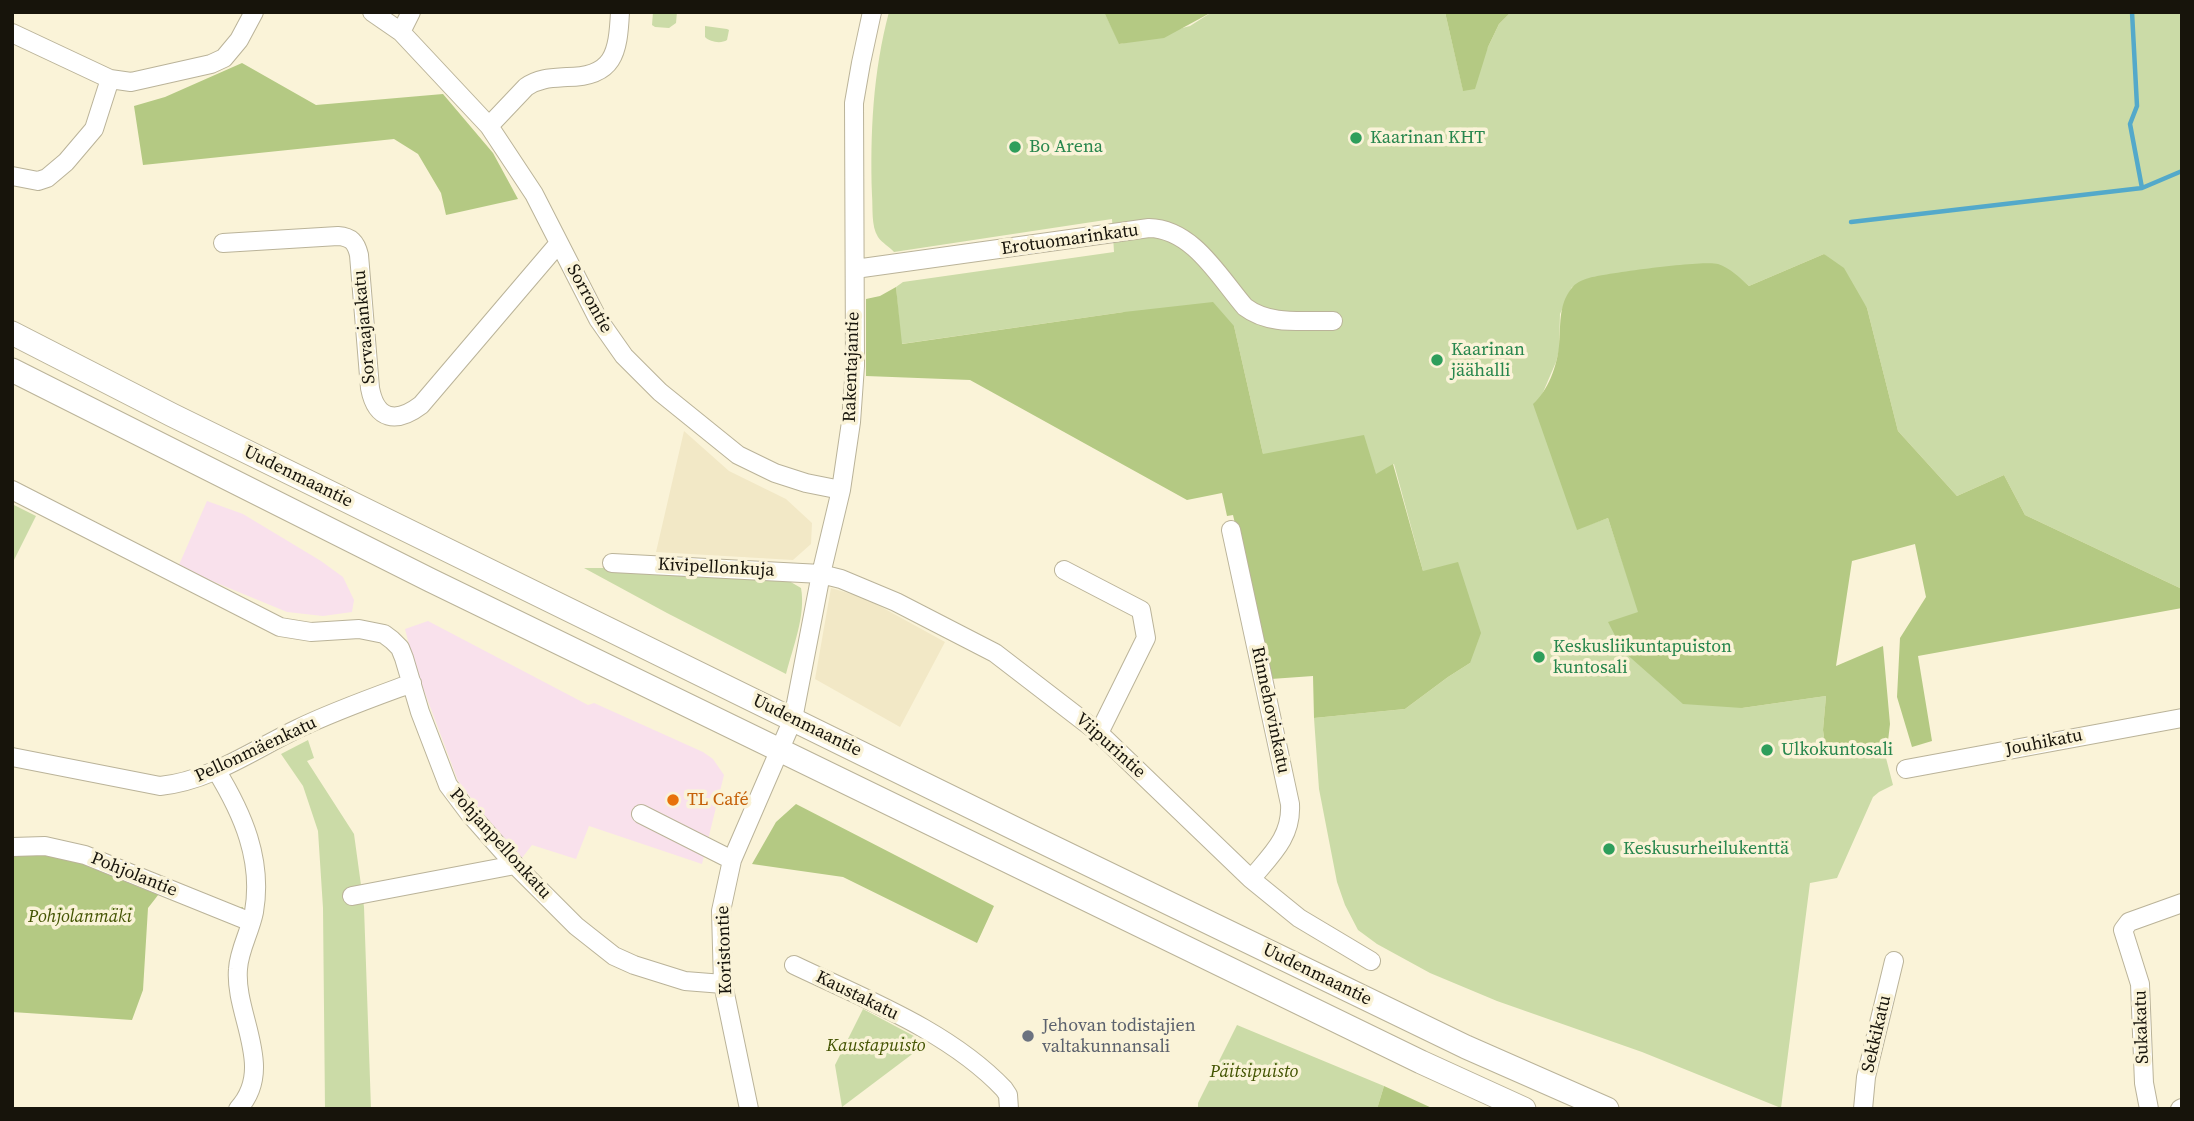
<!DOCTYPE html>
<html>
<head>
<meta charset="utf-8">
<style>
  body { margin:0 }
  #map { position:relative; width:2194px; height:1121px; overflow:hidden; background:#faf3d8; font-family:"Source Serif 4",serif }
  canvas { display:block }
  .frame { position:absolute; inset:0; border:14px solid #17140b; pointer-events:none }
</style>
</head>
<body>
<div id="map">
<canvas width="2194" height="1121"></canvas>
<div class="frame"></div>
</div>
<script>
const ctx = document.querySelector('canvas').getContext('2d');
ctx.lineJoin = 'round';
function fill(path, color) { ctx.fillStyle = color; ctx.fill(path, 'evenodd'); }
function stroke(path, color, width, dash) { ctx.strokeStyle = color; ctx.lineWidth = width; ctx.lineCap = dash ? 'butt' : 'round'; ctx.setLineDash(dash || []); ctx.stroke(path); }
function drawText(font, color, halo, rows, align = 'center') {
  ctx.font = font + ' "Source Serif 4",serif'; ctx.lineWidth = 7; ctx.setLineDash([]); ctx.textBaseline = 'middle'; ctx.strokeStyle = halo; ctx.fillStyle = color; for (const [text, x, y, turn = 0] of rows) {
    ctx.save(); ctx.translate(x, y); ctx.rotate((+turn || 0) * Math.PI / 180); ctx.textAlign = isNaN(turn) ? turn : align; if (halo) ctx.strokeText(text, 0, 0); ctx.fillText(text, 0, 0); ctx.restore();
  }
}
fill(new Path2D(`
  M 684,431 L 729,471 L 786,499 L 812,523 L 811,544 L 793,560 L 656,552 Z
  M 831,588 L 865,598 L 945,642 L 900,727 L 815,679 Z`), '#f2e8c6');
fill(new Path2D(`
  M 207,501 L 243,514 L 321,561 L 343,577 L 354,600 L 352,612 L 323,616 L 287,612 L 178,567 Z
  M 428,621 L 588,705 L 594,703 L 703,752 L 713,759 L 724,775 L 702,864 L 589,826 L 576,859 L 532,845 L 522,858 L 510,848 L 458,781 L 414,664 L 405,629 Z`), '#f9e1ec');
fill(new Path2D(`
  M 653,12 L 677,12 L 676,23 L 669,28 L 655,27 L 652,25 Z
  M 889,12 L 1104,12 L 1120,44 L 1190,26 L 1212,12 L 1445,12 L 1463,90 L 1488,47 L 1499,24 L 1511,12 L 2182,12 L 2182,589 L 2025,515 L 2004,475 L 1957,496 L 1898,431 L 1867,308 L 1824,254 L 1749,286 L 1726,268 L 1572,287 L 1560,314 L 1559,350 L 1556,362 L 1541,397 L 1577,529 L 1608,518 L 1639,612 L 1742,708 L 1826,696 L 1823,730 L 1826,752 L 1886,758 L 1893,785 L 1879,792 L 1873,797 L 1837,878 L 1810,883 L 1781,1108 L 1642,1052 L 1497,1001 L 1430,973 L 1377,944 L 1358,930 L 1345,905 L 1337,882 L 1319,789 L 1314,718 L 1405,709 L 1448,677 L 1470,663 L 1423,571 L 1394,464 L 1376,475 L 1263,454 L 1234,326 L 1124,312 L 901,344 L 896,287 L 903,282 L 1114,252 L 1112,219 L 894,252 C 890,247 882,243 878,237 C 871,226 873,208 872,195 C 870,133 873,72 889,12 Z
  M 705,26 L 727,29 L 729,30 L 727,40 C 721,44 710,42 705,37 Z
  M 12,504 L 36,516 L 12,564 Z
  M 584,568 L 621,568 L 789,581 L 801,588 C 806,615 793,647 786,674 L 667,613 Z
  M 308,740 L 314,758 L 307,761 L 354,834 L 364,907 L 371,1109 L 325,1109 L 323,908 L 318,831 L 303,786 L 281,754 Z
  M 863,1009 L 927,1043 L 842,1107 L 835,1065 Z
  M 1237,1025 L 1384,1086 L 1377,1109 L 1198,1109 L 1198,1103 Z`), '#cbdba7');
fill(new Path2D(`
  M 1104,12 L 1212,12 L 1164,38 L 1119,44 Z
  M 1445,12 L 1511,12 L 1499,24 L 1488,47 L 1475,89 L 1463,91 Z
  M 242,63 L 316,105 L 443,94 L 493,153 L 518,199 L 446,215 L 441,193 L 418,154 L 394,139 L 143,165 L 134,106 L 165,97 Z
  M 1824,254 L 1844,268 L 1867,308 L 1898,431 L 1957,496 L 2004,475 L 2025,515 L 2182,589 L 2182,608 L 1918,656 L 1932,741 L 1912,747 L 1897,697 L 1900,638 L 1926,597 L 1915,544 L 1852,561 L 1836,666 L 1883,646 L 1890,724 L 1886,758 L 1826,752 L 1823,730 L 1826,696 L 1742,708 L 1683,704 L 1623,651 L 1608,622 L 1638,612 L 1608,518 L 1577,530 L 1533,404 C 1548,391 1557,366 1559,346 C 1561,326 1558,306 1571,289 C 1575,283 1582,280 1589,278 C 1607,273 1704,260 1718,264 C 1730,268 1740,278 1749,286 Z
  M 896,287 L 902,344 L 1124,312 L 1213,302 L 1234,326 L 1263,454 L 1364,435 L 1376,474 L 1393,464 L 1423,571 L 1458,562 L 1481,633 L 1470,663 L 1448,677 L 1405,709 L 1314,718 L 1313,676 L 1271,679 L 1233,515 L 1227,516 L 1222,493 L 1187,500 L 970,380 L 866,376 L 866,299 L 880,296 Z
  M 796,804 L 994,906 L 977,943 L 843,877 L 752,864 L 776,822 Z
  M 12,838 L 96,851 L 165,878 L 230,908 L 243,907 L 238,923 L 162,890 L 148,908 L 143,990 L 132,1020 L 12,1012 Z
  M 1384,1086 L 1434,1109 L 1377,1109 Z`), '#b4c983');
stroke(new Path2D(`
  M 2132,12 L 2137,106 L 2130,124 L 2142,188
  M 1851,222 L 2142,188 L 2182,171`), '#53a9ca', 4.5);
const minor = new Path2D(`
  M 372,12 L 401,32 L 489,126 L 534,194 L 598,319 L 624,356 L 660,392 L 738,455 L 775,473 L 806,483 L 841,490
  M 401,32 L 411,12
  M 12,33 L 110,79 L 131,82 L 211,64 L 224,58 L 239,40 L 254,12
  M 489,126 L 526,87 C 539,78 552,78 567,77 C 614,77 618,53 620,12
  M 12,176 L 38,181 L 47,178 L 66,162 L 94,129 L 110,79
  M 223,243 L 338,236 C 351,237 356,242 359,255 L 370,388 C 376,420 396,424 421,405 L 559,243
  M 855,269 L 1149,228 C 1193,229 1219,277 1245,307 C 1270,326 1304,320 1333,321
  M 12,490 L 280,627 L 311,632 L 359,629 L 384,634 L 392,640 L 400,648 L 404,658 L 420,712 L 448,785 L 469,813 L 515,865 L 576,926 L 614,956 L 634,965 L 685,981 L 723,984
  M 1231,530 L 1290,804 C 1292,837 1271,855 1251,879
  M 612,563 L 821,574 L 841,579 L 896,602 L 995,653 L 1099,733 L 1251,879 L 1299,918 L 1371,961
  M 1064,570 L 1141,610 L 1146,638 L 1099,733
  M 12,757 L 160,786 C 210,781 253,750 297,729 C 334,711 374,697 412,683
  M 1906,769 L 2182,718
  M 216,770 C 243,814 263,860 254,912 C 250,932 239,950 238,969 C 234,1015 276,1068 238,1109
  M 641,814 L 732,860
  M 12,847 L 45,846 L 85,855 L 251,922
  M 352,896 L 515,865
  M 794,965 C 865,999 949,1031 1004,1089 L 1008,1095 L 1009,1109
  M 749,1109 L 723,984 L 721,911 L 732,860 L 793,719 L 821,574 L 841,490 L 851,422 L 855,366 L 854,103 L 861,63 L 872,12
  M 1863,1109 L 1866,1077 L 1894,961
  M 2149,1109 L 2144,1083 L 2140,984 L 2123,930 L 2129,922 L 2182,903
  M 2180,1109 L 2182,1108`);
const major = new Path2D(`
  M 12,333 L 172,415 L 1028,835 L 1466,1047 L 1607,1109
  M 12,370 L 430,580 L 1421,1062 L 1524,1109`);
stroke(minor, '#bab399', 20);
stroke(major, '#bab399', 25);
stroke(minor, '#fff', 18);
stroke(major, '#fff', 23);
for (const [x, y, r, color] of [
  [1356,138,7,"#2e9e5b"],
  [1015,147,7,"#2e9e5b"],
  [1437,360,7,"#2e9e5b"],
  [1539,657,7,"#2e9e5b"],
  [1767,750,7,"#2e9e5b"],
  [673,800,7,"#e8710a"],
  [1609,849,7,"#2e9e5b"],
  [1028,1036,7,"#6b7280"]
]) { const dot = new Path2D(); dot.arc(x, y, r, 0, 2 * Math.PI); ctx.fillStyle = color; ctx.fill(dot); stroke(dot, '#faf3d8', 2.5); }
drawText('18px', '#27864d', '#faf3d8', [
  ["Kaarinan KHT",1370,138],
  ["Bo Arena",1029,147],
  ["Kaarinan",1451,350],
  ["jäähalli",1451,371],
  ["Keskusliikuntapuiston",1553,647],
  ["kuntosali",1553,668],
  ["Ulkokuntosali",1781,750],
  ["Keskusurheilukenttä",1623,849]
], 'left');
drawText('18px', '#17140b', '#faf3d8', [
  ["Erotuomarinkatu",1070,240,-8],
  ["Sorrontie",589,299,61],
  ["Sorvaajankatu",365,327,-95],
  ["Rakentajantie",852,367,-88],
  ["Uudenmaantie",298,477,26],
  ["Kivipellonkuja",716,568,3],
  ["Rinnehovinkatu",1270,710,78],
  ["Uudenmaantie",807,726,26],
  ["Jouhikatu",2044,743,-11],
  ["Viipurintie",1110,746,42],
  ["Pellonmäenkatu",256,750,-25],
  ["Pohjanpellonkatu",500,844,48],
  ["Pohjolantie",134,875,22],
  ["Koristontie",725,950,-92],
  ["Uudenmaantie",1317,975,26],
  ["Kaustakatu",857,996,26],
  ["Sukakatu",2142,1027,-92],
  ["Sekkikatu",1877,1034,-77]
]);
drawText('18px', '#c56008', '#faf3d8', [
  ["TL Café",687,800]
], 'left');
drawText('italic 18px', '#425300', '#faf3d8', [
  ["Pohjolanmäki",80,917],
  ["Kaustapuisto",876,1046],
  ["Päitsipuisto",1254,1072]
]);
drawText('18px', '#5b616d', '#faf3d8', [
  ["Jehovan todistajien",1042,1026],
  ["valtakunnansali",1042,1047]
], 'left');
</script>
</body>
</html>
